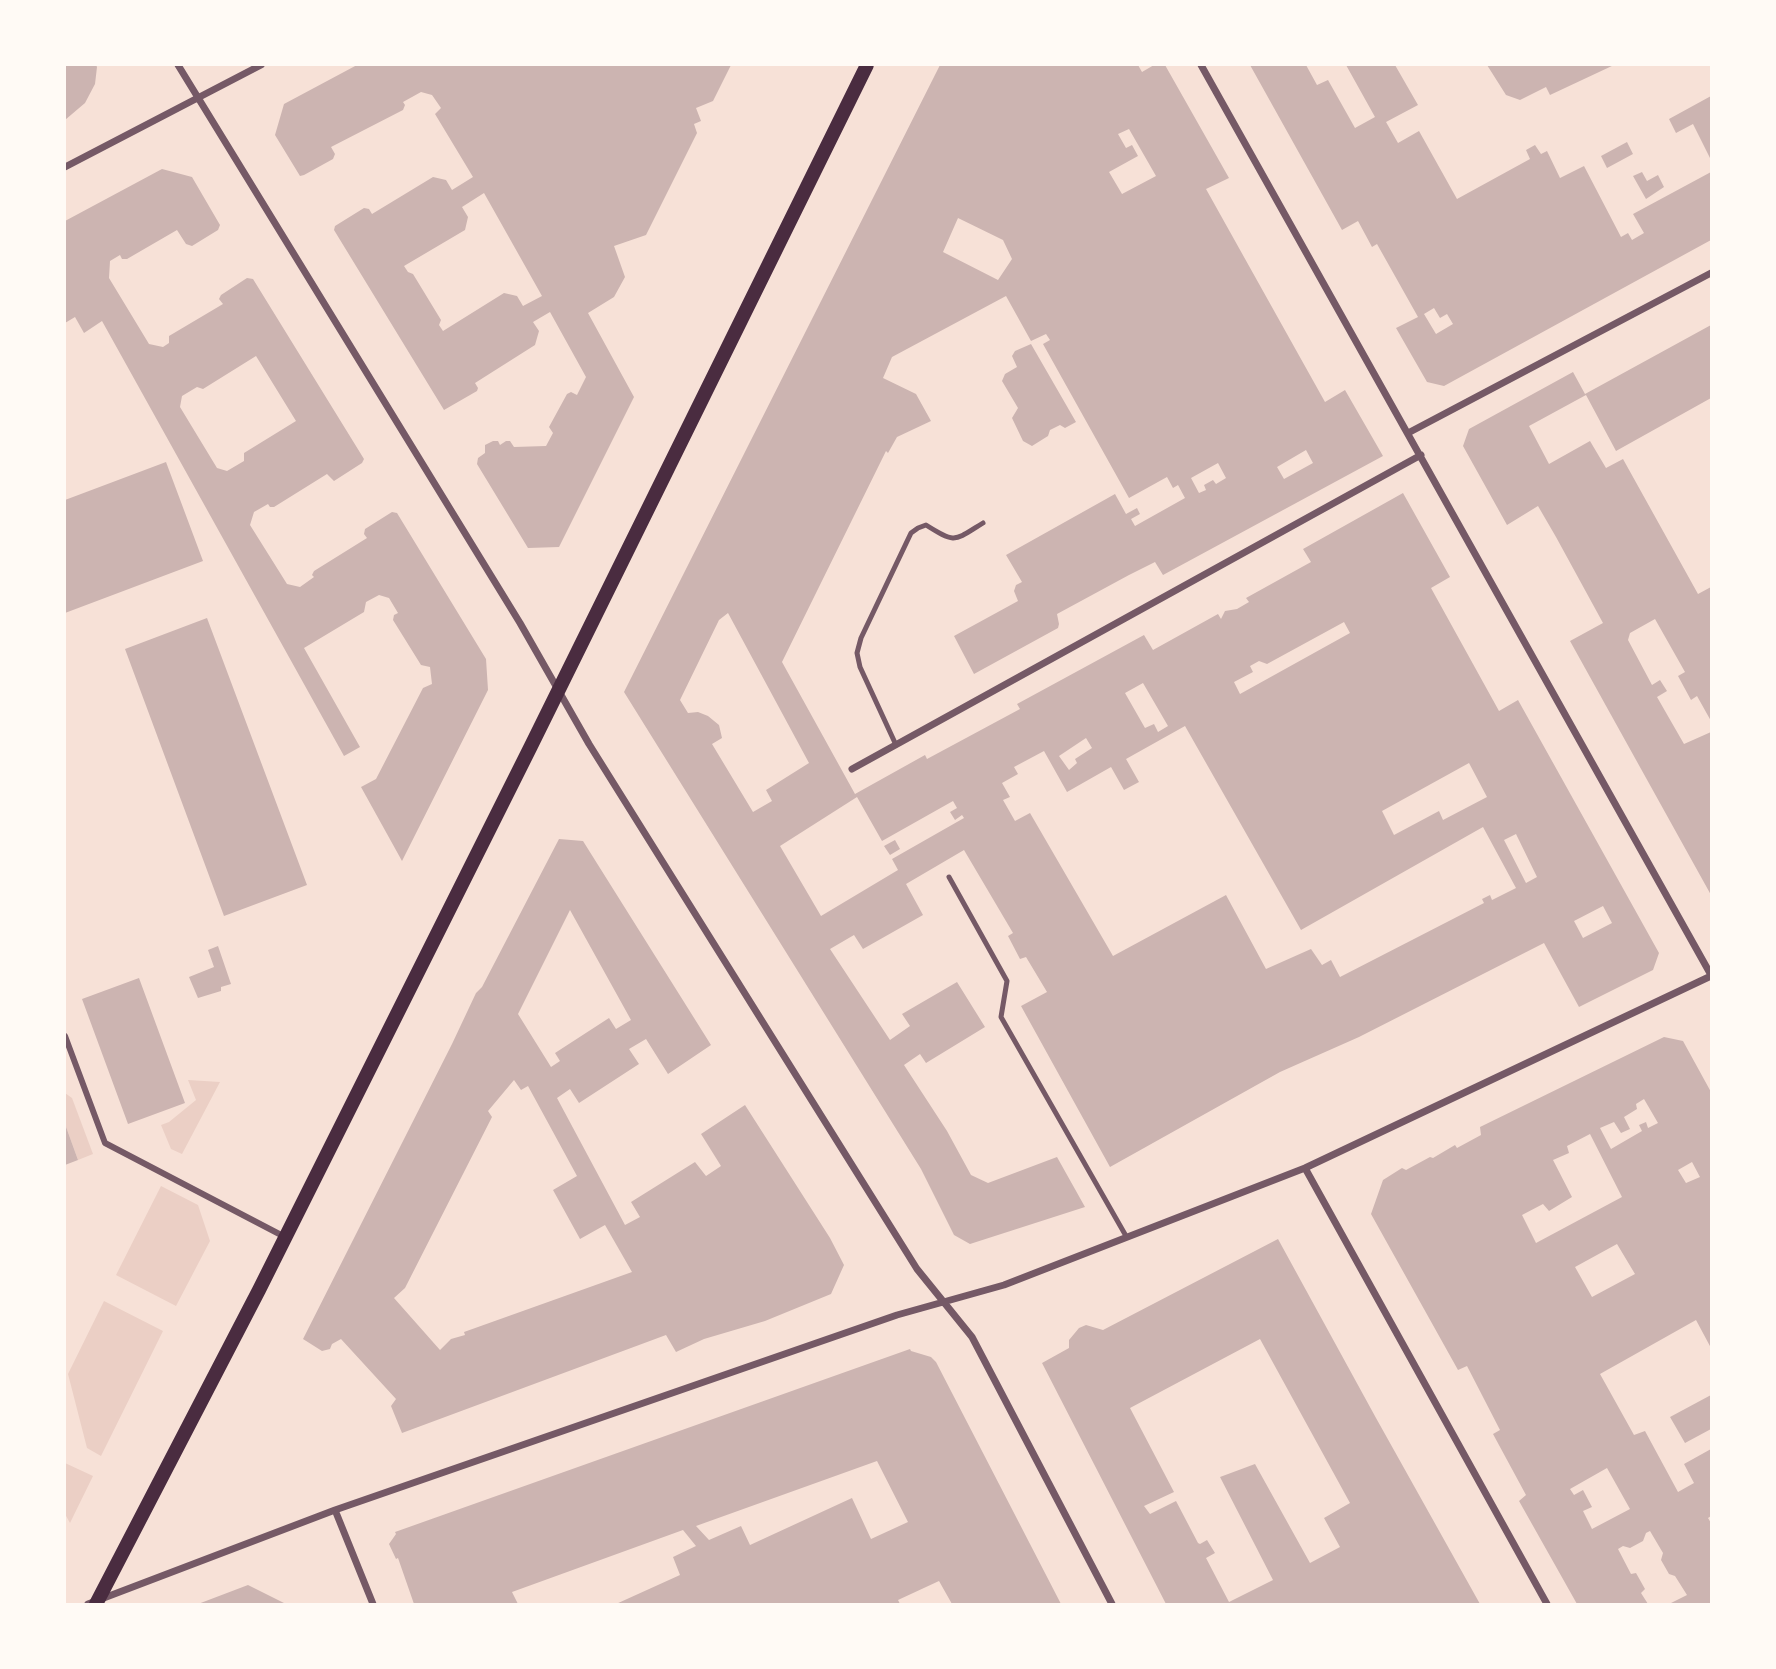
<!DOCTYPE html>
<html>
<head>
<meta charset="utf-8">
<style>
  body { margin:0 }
  #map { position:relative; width:1776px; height:1669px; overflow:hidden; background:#f7e1d7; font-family:"PT Sans Narrow",sans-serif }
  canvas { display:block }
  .frame { position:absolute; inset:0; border:66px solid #fffaf5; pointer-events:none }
</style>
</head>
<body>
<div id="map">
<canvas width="1776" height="1669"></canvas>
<div class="frame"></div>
</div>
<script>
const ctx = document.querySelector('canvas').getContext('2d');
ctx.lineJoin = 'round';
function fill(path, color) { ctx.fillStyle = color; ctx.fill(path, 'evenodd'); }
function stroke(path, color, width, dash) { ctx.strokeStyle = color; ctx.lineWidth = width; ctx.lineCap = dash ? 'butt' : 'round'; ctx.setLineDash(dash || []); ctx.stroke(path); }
fill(new Path2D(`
  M 188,1080 L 220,1082 L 182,1154 L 171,1149 L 161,1125 L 169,1122 L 196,1100 Z
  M 65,1093 L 72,1098 L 93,1154 L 78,1160 L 65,1124 Z
  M 161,1186 L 198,1205 L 210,1241 L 176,1306 L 116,1275 Z
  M 104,1301 L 163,1331 L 101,1456 L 87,1448 L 68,1374 Z
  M 65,1463 L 93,1476 L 70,1523 L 65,1514 Z`), '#ebcfc5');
fill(new Path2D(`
  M 65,65 L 96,65 L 97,67 L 95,84 L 85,103 L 65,120 Z
  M 357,65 L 731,65 L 713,101 L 696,108 L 701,121 L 694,124 L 697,133 L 646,235 L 614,246 L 625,277 L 614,297 L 588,313 L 634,397 L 559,547 L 528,548 L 477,464 L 478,458 L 485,453 L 485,445 L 493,441 L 498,441 L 500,445 L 506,441 L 510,441 L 514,447 L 546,446 L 553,433 L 549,427 L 567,394 L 571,392 L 577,395 L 586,377 L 550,312 L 533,322 L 539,331 L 535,345 L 475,383 L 478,388 L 477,391 L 444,410 L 334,230 L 335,226 L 364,208 L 369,209 L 372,214 L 433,177 L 446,180 L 452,190 L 473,177 L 435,114 L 441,108 L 432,95 L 421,92 L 403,102 L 405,105 L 403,110 L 331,147 L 335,154 L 333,159 L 304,175 L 300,176 L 275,135 L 284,104 ZM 484,193 L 542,296 L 523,306 L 517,296 L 504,293 L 443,331 L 439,325 L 441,320 L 413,274 L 408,272 L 404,266 L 465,230 L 468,217 L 462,207 Z
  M 940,65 L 1138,65 L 1142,72 L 1154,65 L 1165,65 L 1229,178 L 1206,189 L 1325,402 L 1345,390 L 1383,456 L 1163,575 L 1155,562 L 1129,575 L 1057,614 L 1059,624 L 1058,628 L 974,674 L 954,636 L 1018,601 L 1014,591 L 1016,585 L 1022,582 L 1006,555 L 1115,494 L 1126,514 L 1137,508 L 1140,514 L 1131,519 L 1135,526 L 1185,498 L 1178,485 L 1173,488 L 1167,477 L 1129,498 L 1043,344 L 1050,340 L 1046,334 L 1031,341 L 1006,296 L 892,357 L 883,378 L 916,394 L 931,421 L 897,437 L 888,453 L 886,451 L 782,662 L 855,794 L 925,755 L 927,759 L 1020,709 L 1017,704 L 1144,635 L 1153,650 L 1218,614 L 1221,619 L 1225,611 L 1237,609 L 1249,602 L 1246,598 L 1311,562 L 1303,549 L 1403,493 L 1450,577 L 1431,588 L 1499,711 L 1518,700 L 1659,953 L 1653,970 L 1579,1007 L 1544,943 L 1359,1037 L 1280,1072 L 1110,1167 L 1021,1006 L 1047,992 L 1026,957 L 1020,959 L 1008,936 L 1013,933 L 964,850 L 906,884 L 923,915 L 863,949 L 854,935 L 830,949 L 890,1040 L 910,1026 L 902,1014 L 957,982 L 985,1027 L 926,1063 L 920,1054 L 904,1065 L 947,1131 L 971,1175 L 988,1183 L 1057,1157 L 1085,1207 L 970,1244 L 954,1235 L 921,1169 L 624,692 ZM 1129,129 L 1156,176 L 1122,194 L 1109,172 L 1138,156 L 1132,145 L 1126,148 L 1118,134 ZM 958,218 L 1003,240 L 1012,259 L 998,280 L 943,252 ZM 1306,450 L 1313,463 L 1284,479 L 1277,467 ZM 1218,463 L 1226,478 L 1216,484 L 1213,480 L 1204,485 L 1206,490 L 1199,493 L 1191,478 ZM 728,613 L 809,763 L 766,790 L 772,801 L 753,812 L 712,744 L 722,738 L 719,725 L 708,716 L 698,712 L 688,713 L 680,700 L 719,620 ZM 1344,622 L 1350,633 L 1240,694 L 1234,682 L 1253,672 L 1250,666 L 1259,661 L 1267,664 ZM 1143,683 L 1168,726 L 1158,732 L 1154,724 L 1145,728 L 1125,693 ZM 1185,726 L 1301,930 L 1483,827 L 1516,888 L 1492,900 L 1490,895 L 1482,899 L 1484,903 L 1340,977 L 1331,960 L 1322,965 L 1311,949 L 1266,969 L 1226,895 L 1113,956 L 1030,813 L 1015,821 L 1003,800 L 1010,797 L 1002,783 L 1018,774 L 1014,767 L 1044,751 L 1067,792 L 1111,767 L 1124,790 L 1139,782 L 1126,759 ZM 1086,738 L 1092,748 L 1075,759 L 1077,763 L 1069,770 L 1059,756 ZM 1469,763 L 1487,797 L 1443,820 L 1439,811 L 1394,835 L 1382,811 ZM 857,797 L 882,841 L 953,801 L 957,808 L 950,812 L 955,820 L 962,815 L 964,818 L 892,859 L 898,870 L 821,916 L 780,846 ZM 1516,834 L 1537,877 L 1526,883 L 1504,840 ZM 1603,906 L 1612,923 L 1583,938 L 1574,921 Z
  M 1250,65 L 1306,65 L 1317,85 L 1328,80 L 1355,128 L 1375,117 L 1346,65 L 1395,65 L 1418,105 L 1386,122 L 1398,143 L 1419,131 L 1457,199 L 1530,159 L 1526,150 L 1535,145 L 1541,154 L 1547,151 L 1560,178 L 1584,166 L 1621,237 L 1628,233 L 1632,240 L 1644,233 L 1633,214 L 1711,172 L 1711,240 L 1444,386 L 1427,382 L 1396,328 L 1418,317 L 1377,244 L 1372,247 L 1358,221 L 1342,230 ZM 1434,308 L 1440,318 L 1447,314 L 1453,324 L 1436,334 L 1424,314 Z
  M 1487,65 L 1614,65 L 1550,95 L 1546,87 L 1520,100 L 1506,95 Z
  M 1711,96 L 1711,160 L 1693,124 L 1676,133 L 1669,119 Z
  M 1627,142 L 1633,154 L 1607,168 L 1601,156 Z
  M 162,169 L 192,177 L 220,225 L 218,230 L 192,246 L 186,244 L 177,230 L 127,259 L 122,259 L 120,255 L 110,261 L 109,278 L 149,344 L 163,347 L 169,343 L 169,336 L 223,304 L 219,299 L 221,295 L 247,278 L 253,279 L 364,459 L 362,463 L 334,481 L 327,474 L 274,507 L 270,507 L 268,504 L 254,512 L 250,525 L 287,584 L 300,587 L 314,577 L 312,575 L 314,571 L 367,538 L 364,534 L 365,529 L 392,512 L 397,513 L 486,659 L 488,690 L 402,861 L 361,787 L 376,779 L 423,688 L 432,684 L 430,667 L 421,665 L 393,620 L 394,615 L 398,613 L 389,598 L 379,595 L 366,602 L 364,612 L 304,648 L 360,747 L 344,756 L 102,321 L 84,333 L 75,317 L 65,323 L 65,221 ZM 256,356 L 296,421 L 244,453 L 244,461 L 227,471 L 217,468 L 180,407 L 182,396 L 197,387 L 203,389 Z
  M 1642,172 L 1647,181 L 1658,175 L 1664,187 L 1646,199 L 1633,176 Z
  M 1711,325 L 1711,398 L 1616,451 L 1586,395 L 1529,426 L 1549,464 L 1590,441 L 1606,468 L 1623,459 L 1698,594 L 1711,587 L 1711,721 L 1697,696 L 1691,700 L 1678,676 L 1685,672 L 1655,619 L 1630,633 L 1628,640 L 1652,685 L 1660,680 L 1667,691 L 1657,697 L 1684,744 L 1711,732 L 1711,895 L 1570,641 L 1603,623 L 1556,537 L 1538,506 L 1507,525 L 1463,446 L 1469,429 L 1573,372 L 1585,394 Z
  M 1031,344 L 1076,422 L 1065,428 L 1060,425 L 1050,430 L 1048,436 L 1032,446 L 1023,441 L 1012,418 L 1018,408 L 1002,381 L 1005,374 L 1017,367 L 1012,356 L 1015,351 Z
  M 166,462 L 203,561 L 65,613 L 65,500 Z
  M 207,618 L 307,885 L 224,916 L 125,649 Z
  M 559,839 L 583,841 L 711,1045 L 668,1074 L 646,1039 L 629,1049 L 639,1064 L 579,1103 L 570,1089 L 557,1098 L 625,1225 L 640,1217 L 631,1202 L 695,1162 L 706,1176 L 721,1166 L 701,1134 L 745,1105 L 830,1238 L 844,1265 L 831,1294 L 765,1321 L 704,1339 L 676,1352 L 666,1335 L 402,1433 L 391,1406 L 396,1399 L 341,1339 L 332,1344 L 330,1349 L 322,1351 L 303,1339 L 452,1044 L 476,993 L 482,987 ZM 570,910 L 631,1020 L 616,1029 L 609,1018 L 555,1053 L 560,1061 L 551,1067 L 518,1014 ZM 514,1080 L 521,1090 L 528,1086 L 577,1176 L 553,1190 L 580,1239 L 605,1225 L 632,1272 L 464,1332 L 465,1335 L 451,1339 L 440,1350 L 394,1298 L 405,1288 L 492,1117 L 488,1111 Z
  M 895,840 L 900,849 L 890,855 L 884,846 Z
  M 218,946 L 231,984 L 221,987 L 221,991 L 198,998 L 189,977 L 214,967 L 208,950 Z
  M 139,978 L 185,1103 L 128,1124 L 82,999 Z
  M 1664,1037 L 1683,1041 L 1711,1092 L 1711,1348 L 1696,1320 L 1600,1374 L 1634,1435 L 1645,1431 L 1678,1492 L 1694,1483 L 1684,1464 L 1711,1449 L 1711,1516 L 1708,1518 L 1711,1523 L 1711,1604 L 1669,1604 L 1687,1595 L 1675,1576 L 1669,1574 L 1661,1560 L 1663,1553 L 1650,1531 L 1646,1533 L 1643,1541 L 1630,1548 L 1623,1546 L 1618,1549 L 1631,1574 L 1636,1573 L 1645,1589 L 1641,1593 L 1648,1604 L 1577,1604 L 1519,1501 L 1526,1495 L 1493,1434 L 1500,1430 L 1467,1366 L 1458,1370 L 1371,1214 L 1383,1180 L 1402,1168 L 1406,1170 L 1430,1157 L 1433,1158 L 1455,1145 L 1457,1148 L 1481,1135 L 1480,1127 ZM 1644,1099 L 1658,1123 L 1648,1128 L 1646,1122 L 1639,1125 L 1642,1131 L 1611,1149 L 1600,1128 L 1614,1122 L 1621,1133 L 1630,1129 L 1624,1117 L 1637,1109 L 1636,1104 ZM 1590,1134 L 1622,1197 L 1536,1243 L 1522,1215 L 1543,1204 L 1549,1211 L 1572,1197 L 1553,1160 L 1569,1153 L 1567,1146 ZM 1692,1162 L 1700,1177 L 1686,1183 L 1678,1170 ZM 1617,1244 L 1635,1274 L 1592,1297 L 1575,1267 ZM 1607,1468 L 1630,1509 L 1592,1529 L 1583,1511 L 1592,1507 L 1583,1490 L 1574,1495 L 1570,1489 Z
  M 65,1124 L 78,1160 L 65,1165 Z
  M 1278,1239 L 1376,1418 L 1480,1604 L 1166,1604 L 1042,1363 L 1069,1348 L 1069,1340 L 1079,1328 L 1086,1325 L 1103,1330 ZM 1260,1339 L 1350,1503 L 1324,1518 L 1340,1547 L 1310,1563 L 1255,1464 L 1220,1477 L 1273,1580 L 1229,1602 L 1206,1558 L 1215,1553 L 1207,1540 L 1200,1544 L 1198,1543 L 1176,1501 L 1150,1514 L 1144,1506 L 1174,1492 L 1130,1408 Z
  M 910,1349 L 911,1351 L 931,1357 L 936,1362 L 1061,1604 L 952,1604 L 939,1581 L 898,1600 L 900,1604 L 616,1604 L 680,1575 L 673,1557 L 696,1546 L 683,1530 L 512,1592 L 518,1604 L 414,1604 L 398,1558 L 396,1559 L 389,1544 L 396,1534 L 395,1532 ZM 877,1461 L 908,1522 L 871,1539 L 852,1498 L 750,1545 L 741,1526 L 709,1540 L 696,1526 Z
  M 1711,1395 L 1711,1429 L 1685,1443 L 1670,1417 Z
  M 248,1585 L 286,1604 L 198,1604 Z`), '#ccb4b1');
stroke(new Path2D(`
  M 896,745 L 860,667 L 857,653 L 861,638 L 911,533 L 918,528 L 926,525 C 956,544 954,541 983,523
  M 949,877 L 1007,981 L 1001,1017 L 1126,1236`), '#755966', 5);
stroke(new Path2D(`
  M 65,1036 L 105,1143 L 285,1237`), '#755966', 6);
stroke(new Path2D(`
  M 178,65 L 520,623 L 589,744 L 917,1269 L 972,1337 L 1112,1604
  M 1201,65 L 1711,975
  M 65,167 L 261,65
  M 1408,433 L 1711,273
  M 852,769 L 1421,455
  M 1305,1168 L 1547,1604
  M 335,1510 L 373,1604
  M 88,1604 L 335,1510 L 897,1315 L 1004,1285 L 1305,1168 L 1711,976`), '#755966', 7);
stroke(new Path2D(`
  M 96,1604 L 259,1290 L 531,746 L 867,65`), '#4a2c40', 14);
</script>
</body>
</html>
